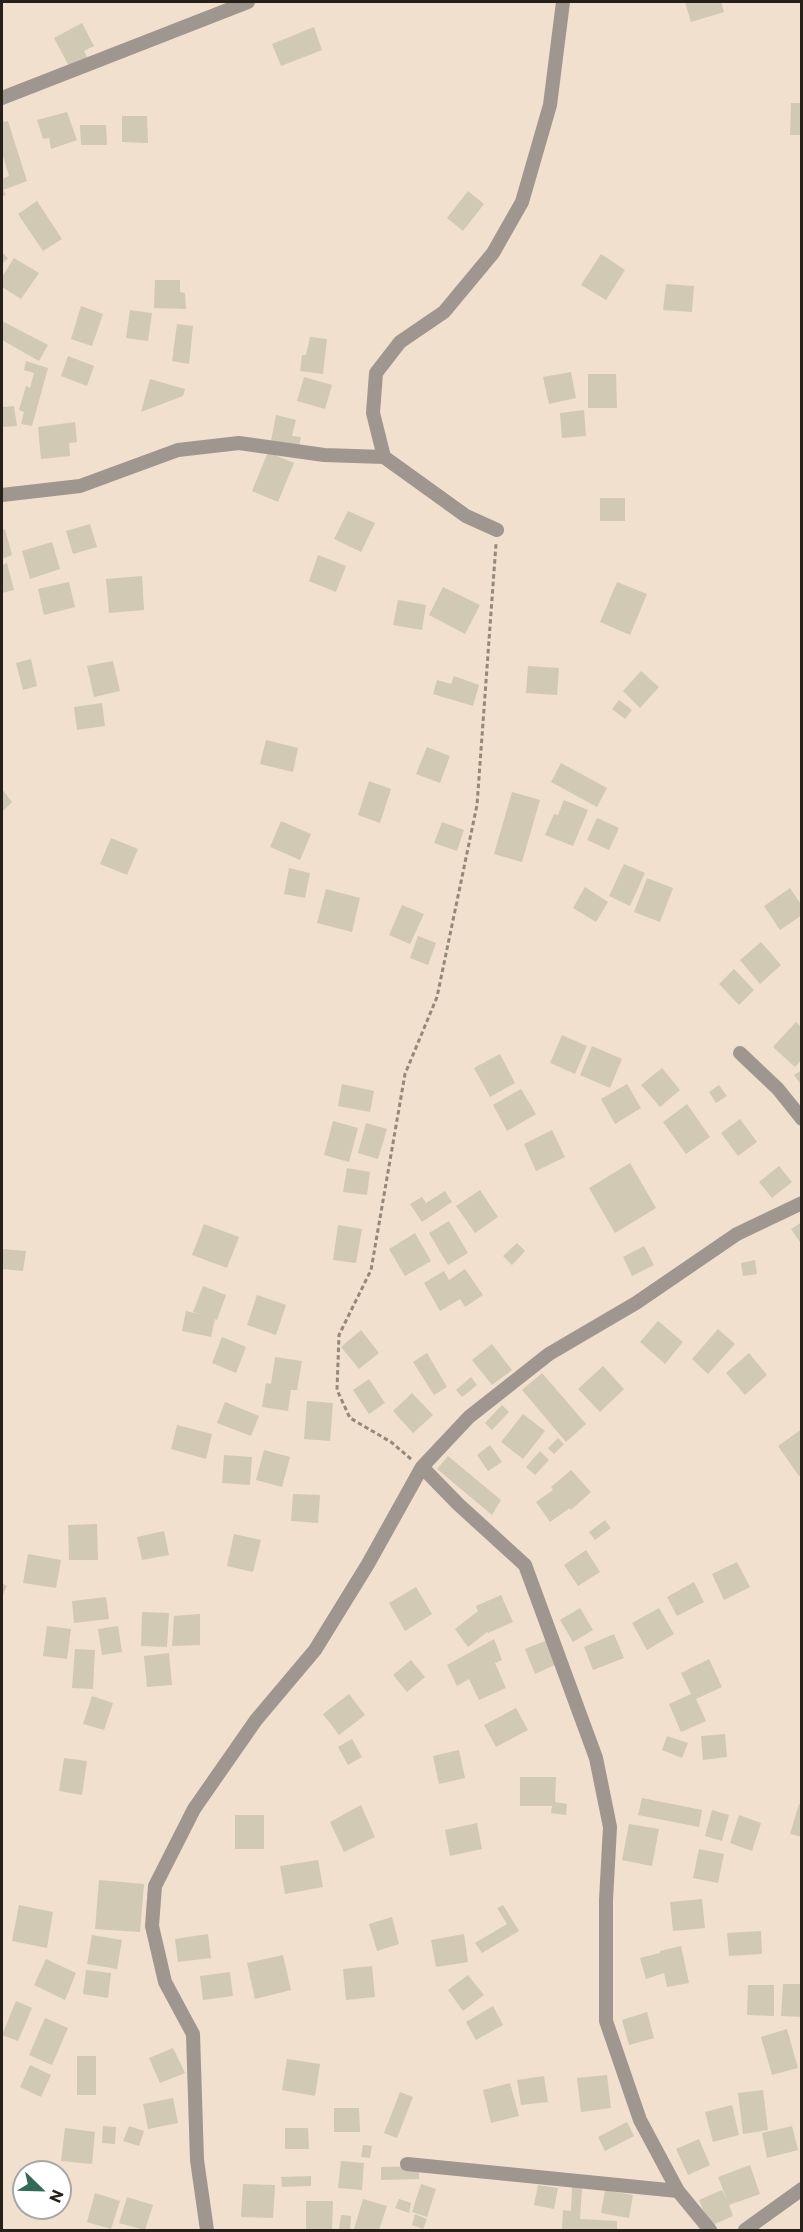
<!DOCTYPE html>
<html>
<head>
<meta charset="utf-8">
<style>
  body { margin:0 }
  #map { position:relative; width:803px; height:2232px; overflow:hidden; background:#f0e0cd; font-family:Commissioner,sans-serif }
  canvas { display:block }
  .frame { position:absolute; inset:0; border:3px solid #262019; pointer-events:none }
  .north { position:absolute; left:12px; top:2160px; width:60px; height:60px; box-sizing:border-box; background:#fff; border:2px solid #a8a6a3; border-radius:50%; rotate:113deg; font-size:16px; font-weight:700; line-height:24px; text-align:center; color:#262019 }
  .north::after { content:''; display:block; margin:auto; width:21px; height:27px; background:#316b55; clip-path:polygon(50% 0,100% 100%,50% 72%,0 100%) }
</style>
</head>
<body>
<div id="map">
<canvas width="803" height="2232"></canvas>
<div class="frame"></div>
<div class="north">N</div>
</div>
<script>
const ctx = document.querySelector('canvas').getContext('2d');
ctx.lineJoin = 'round';
function fill(path, color) { ctx.fillStyle = color; ctx.fill(path, 'evenodd'); }
function stroke(path, color, width, dash) { ctx.strokeStyle = color; ctx.lineWidth = width; ctx.lineCap = dash ? 'butt' : 'round'; ctx.setLineDash(dash || []); ctx.stroke(path); }
fill(new Path2D(`
  M 685,2 L 721,2 L 724,12 L 691,22 Z
  M 82,23 L 94,46 L 84,51 L 88,59 L 70,68 L 54,38 Z
  M 314,27 L 322,50 L 281,66 L 272,44 Z
  M 791,103 L 802,103 L 802,135 L 790,135 Z
  M 67,112 L 77,140 L 51,149 L 49,138 L 43,139 L 37,120 Z
  M 2,115 L 4,122 L 8,121 L 27,181 L 3,190 L 6,195 L 2,196 L 2,179 L 9,176 L 2,153 Z
  M 122,116 L 147,116 L 148,143 L 122,142 Z
  M 80,125 L 106,125 L 107,145 L 81,145 Z
  M 468,191 L 484,204 L 463,231 L 447,218 Z
  M 37,201 L 62,239 L 43,251 L 18,214 Z
  M 2,252 L 8,258 L 2,264 Z
  M 601,254 L 625,270 L 606,300 L 581,285 Z
  M 14,258 L 39,273 L 21,299 L 2,287 L 2,277 Z
  M 155,280 L 180,280 L 180,292 L 185,293 L 186,309 L 154,308 Z
  M 666,284 L 694,286 L 692,312 L 663,310 Z
  M 81,306 L 103,314 L 92,346 L 71,339 Z
  M 130,310 L 152,313 L 148,341 L 126,338 Z
  M 2,321 L 48,345 L 39,361 L 2,340 Z
  M 177,324 L 193,326 L 189,364 L 172,361 Z
  M 310,337 L 327,339 L 323,374 L 300,371 L 302,355 L 306,355 Z
  M 68,356 L 94,366 L 87,386 L 61,376 Z
  M 26,361 L 48,368 L 32,426 L 21,424 L 24,412 L 19,410 L 26,386 L 30,388 L 34,373 L 24,370 Z
  M 571,372 L 576,398 L 549,404 L 543,377 Z
  M 588,374 L 616,374 L 617,408 L 588,408 Z
  M 304,377 L 332,385 L 325,409 L 297,401 Z
  M 150,379 L 185,389 L 183,396 L 141,412 Z
  M 14,406 L 17,426 L 2,427 L 2,407 Z
  M 584,410 L 586,436 L 562,438 L 560,413 Z
  M 276,415 L 296,420 L 292,436 L 301,437 L 299,446 L 271,441 Z
  M 75,422 L 77,442 L 69,443 L 70,456 L 41,459 L 38,427 Z
  M 268,452 L 294,463 L 278,502 L 252,491 Z
  M 600,498 L 625,498 L 625,521 L 600,521 Z
  M 348,511 L 375,523 L 361,552 L 334,539 Z
  M 90,524 L 97,547 L 73,554 L 66,531 Z
  M 5,529 L 12,555 L 2,559 L 2,530 Z
  M 52,542 L 60,569 L 30,579 L 22,551 Z
  M 318,555 L 346,566 L 336,592 L 309,581 Z
  M 7,563 L 14,590 L 2,593 L 2,565 Z
  M 142,576 L 144,610 L 109,613 L 106,579 Z
  M 69,582 L 75,607 L 44,615 L 38,589 Z
  M 617,582 L 647,594 L 630,635 L 600,622 Z
  M 443,587 L 480,605 L 465,634 L 429,615 Z
  M 398,600 L 426,605 L 422,630 L 393,625 Z
  M 31,659 L 37,686 L 23,690 L 16,663 Z
  M 113,661 L 120,691 L 94,697 L 87,666 Z
  M 528,666 L 559,668 L 557,695 L 526,693 Z
  M 641,671 L 659,687 L 640,708 L 623,691 Z
  M 454,676 L 479,685 L 473,706 L 433,694 L 437,680 L 451,684 Z
  M 619,700 L 632,710 L 625,719 L 612,709 Z
  M 102,703 L 105,726 L 77,730 L 74,707 Z
  M 266,740 L 298,748 L 293,772 L 260,764 Z
  M 427,747 L 450,756 L 440,783 L 416,774 Z
  M 561,763 L 607,788 L 597,807 L 551,782 Z
  M 369,781 L 391,789 L 380,823 L 358,815 Z
  M 2,789 L 12,802 L 2,812 Z
  M 512,792 L 540,800 L 522,862 L 494,854 Z
  M 564,800 L 588,810 L 573,846 L 545,835 L 554,814 L 558,815 Z
  M 597,818 L 619,828 L 609,850 L 587,840 Z
  M 281,821 L 311,834 L 300,860 L 270,847 Z
  M 442,822 L 464,830 L 457,851 L 434,843 Z
  M 111,838 L 138,849 L 127,875 L 100,864 Z
  M 624,864 L 645,873 L 630,906 L 609,896 Z
  M 289,868 L 310,873 L 305,898 L 284,894 Z
  M 647,878 L 673,888 L 660,922 L 634,912 Z
  M 585,887 L 608,902 L 596,922 L 573,908 Z
  M 790,888 L 802,906 L 802,915 L 780,930 L 764,906 Z
  M 326,889 L 360,898 L 352,932 L 317,923 Z
  M 402,905 L 424,914 L 410,944 L 389,935 Z
  M 418,936 L 436,943 L 428,965 L 410,958 Z
  M 761,942 L 781,965 L 760,984 L 740,960 Z
  M 734,969 L 754,990 L 739,1005 L 719,984 Z
  M 796,1022 L 802,1028 L 802,1059 L 795,1067 L 773,1047 Z
  M 562,1035 L 587,1046 L 575,1074 L 550,1063 Z
  M 592,1046 L 622,1059 L 610,1088 L 580,1075 Z
  M 500,1054 L 515,1083 L 490,1097 L 474,1068 Z
  M 662,1068 L 680,1090 L 660,1107 L 641,1085 Z
  M 802,1070 L 802,1086 L 794,1075 Z
  M 342,1084 L 374,1091 L 370,1112 L 338,1106 Z
  M 627,1084 L 641,1108 L 615,1124 L 601,1099 Z
  M 719,1085 L 727,1096 L 716,1103 L 709,1092 Z
  M 521,1089 L 536,1114 L 507,1131 L 493,1105 Z
  M 687,1104 L 710,1137 L 686,1154 L 663,1122 Z
  M 740,1119 L 757,1142 L 738,1156 L 721,1133 Z
  M 333,1121 L 358,1128 L 349,1162 L 324,1155 Z
  M 366,1123 L 387,1129 L 378,1159 L 358,1153 Z
  M 552,1130 L 565,1157 L 536,1171 L 524,1144 Z
  M 630,1163 L 656,1208 L 615,1233 L 589,1188 Z
  M 779,1166 L 792,1182 L 772,1198 L 759,1182 Z
  M 347,1168 L 370,1172 L 367,1195 L 343,1192 Z
  M 480,1190 L 498,1217 L 475,1233 L 456,1206 Z
  M 445,1191 L 452,1202 L 422,1222 L 410,1204 L 422,1197 L 426,1203 Z
  M 449,1221 L 468,1253 L 448,1265 L 429,1233 Z
  M 802,1222 L 802,1245 L 791,1229 Z
  M 204,1224 L 239,1237 L 227,1268 L 192,1255 Z
  M 338,1225 L 362,1229 L 356,1263 L 333,1260 Z
  M 415,1233 L 431,1261 L 405,1276 L 389,1249 Z
  M 517,1243 L 525,1251 L 512,1265 L 503,1256 Z
  M 644,1246 L 654,1265 L 632,1276 L 623,1257 Z
  M 2,1249 L 26,1251 L 23,1271 L 2,1269 Z
  M 755,1260 L 757,1274 L 743,1276 L 741,1263 Z
  M 465,1269 L 483,1295 L 465,1307 L 460,1299 L 440,1311 L 424,1283 L 444,1271 L 449,1280 Z
  M 203,1286 L 226,1295 L 217,1320 L 215,1319 L 211,1337 L 182,1331 L 186,1311 L 202,1315 L 193,1312 Z
  M 257,1295 L 286,1305 L 276,1335 L 247,1325 Z
  M 658,1321 L 683,1342 L 665,1364 L 640,1342 Z
  M 718,1329 L 735,1344 L 708,1374 L 692,1359 Z
  M 361,1330 L 379,1353 L 359,1369 L 341,1347 Z
  M 222,1337 L 246,1347 L 236,1373 L 212,1363 Z
  M 492,1344 L 512,1370 L 492,1385 L 472,1360 Z
  M 427,1353 L 447,1387 L 434,1395 L 413,1362 Z
  M 749,1353 L 767,1375 L 745,1395 L 726,1373 Z
  M 275,1357 L 302,1361 L 297,1390 L 291,1390 L 288,1411 L 262,1407 L 266,1383 L 271,1384 Z
  M 603,1366 L 624,1389 L 600,1412 L 578,1389 Z
  M 542,1373 L 586,1424 L 566,1442 L 522,1390 Z
  M 471,1377 L 477,1385 L 462,1397 L 456,1390 Z
  M 369,1379 L 385,1403 L 369,1414 L 353,1390 Z
  M 412,1393 L 433,1415 L 413,1433 L 393,1411 Z
  M 307,1401 L 333,1403 L 330,1441 L 304,1439 Z
  M 225,1402 L 259,1416 L 251,1436 L 217,1423 Z
  M 502,1405 L 509,1412 L 492,1430 L 485,1423 Z
  M 523,1414 L 545,1431 L 523,1459 L 501,1442 Z
  M 177,1425 L 212,1434 L 206,1459 L 171,1449 Z
  M 802,1429 L 802,1474 L 799,1476 L 778,1446 Z
  M 558,1438 L 564,1444 L 554,1454 L 548,1448 Z
  M 490,1445 L 502,1462 L 488,1471 L 477,1455 Z
  M 264,1450 L 290,1457 L 282,1487 L 256,1480 Z
  M 540,1451 L 549,1460 L 535,1475 L 526,1467 Z
  M 224,1455 L 252,1457 L 250,1485 L 222,1483 Z
  M 448,1456 L 501,1500 L 492,1515 L 437,1469 Z
  M 571,1470 L 591,1492 L 571,1510 L 570,1508 L 550,1522 L 536,1502 L 553,1490 L 551,1487 Z
  M 293,1494 L 320,1495 L 318,1523 L 291,1521 Z
  M 605,1520 L 611,1528 L 595,1540 L 589,1532 Z
  M 97,1524 L 98,1560 L 69,1560 L 68,1525 Z
  M 164,1531 L 169,1555 L 142,1560 L 137,1537 Z
  M 234,1534 L 261,1540 L 253,1572 L 227,1566 Z
  M 586,1550 L 600,1572 L 578,1586 L 564,1565 Z
  M 28,1554 L 61,1560 L 56,1588 L 23,1583 Z
  M 737,1562 L 750,1587 L 724,1600 L 712,1574 Z
  M 694,1582 L 704,1602 L 677,1616 L 667,1597 Z
  M 2,1583 L 7,1586 L 2,1597 Z
  M 416,1587 L 432,1614 L 405,1631 L 389,1603 Z
  M 501,1595 L 513,1622 L 488,1633 L 487,1632 L 468,1647 L 455,1629 L 478,1611 L 476,1606 Z
  M 106,1597 L 109,1619 L 74,1623 L 72,1601 Z
  M 580,1608 L 593,1630 L 573,1642 L 560,1620 Z
  M 659,1608 L 674,1634 L 647,1650 L 632,1623 Z
  M 142,1612 L 169,1613 L 167,1647 L 141,1646 Z
  M 200,1614 L 200,1645 L 172,1646 L 174,1616 Z
  M 47,1626 L 71,1629 L 67,1659 L 43,1656 Z
  M 118,1626 L 122,1652 L 102,1655 L 98,1629 Z
  M 614,1634 L 624,1658 L 593,1670 L 584,1647 Z
  M 494,1639 L 502,1660 L 495,1663 L 506,1688 L 479,1700 L 469,1679 L 457,1686 L 447,1665 Z
  M 547,1640 L 557,1664 L 535,1674 L 525,1649 Z
  M 75,1649 L 95,1650 L 93,1689 L 72,1688 Z
  M 169,1653 L 172,1685 L 147,1687 L 144,1656 Z
  M 709,1659 L 722,1687 L 696,1699 L 706,1721 L 681,1732 L 669,1704 L 691,1694 L 681,1673 Z
  M 411,1660 L 425,1677 L 407,1692 L 393,1675 Z
  M 349,1694 L 365,1715 L 339,1735 L 323,1714 Z
  M 92,1696 L 113,1703 L 104,1730 L 83,1724 Z
  M 516,1708 L 528,1730 L 496,1747 L 484,1725 Z
  M 725,1734 L 727,1757 L 703,1760 L 701,1736 Z
  M 667,1736 L 688,1743 L 682,1758 L 662,1750 Z
  M 352,1739 L 362,1757 L 348,1765 L 338,1747 Z
  M 459,1750 L 465,1778 L 439,1784 L 433,1756 Z
  M 64,1758 L 87,1761 L 82,1795 L 59,1791 Z
  M 520,1777 L 556,1777 L 555,1802 L 567,1804 L 566,1815 L 551,1813 L 552,1806 L 520,1806 Z
  M 642,1798 L 702,1810 L 699,1827 L 638,1815 Z
  M 799,1804 L 802,1805 L 802,1837 L 790,1834 Z
  M 361,1805 L 375,1837 L 344,1852 L 330,1822 Z
  M 712,1810 L 729,1815 L 722,1841 L 705,1836 Z
  M 235,1815 L 264,1815 L 264,1849 L 235,1849 Z
  M 739,1815 L 761,1823 L 752,1851 L 730,1843 Z
  M 477,1823 L 482,1849 L 450,1856 L 445,1830 Z
  M 629,1824 L 659,1829 L 652,1866 L 622,1860 Z
  M 699,1849 L 724,1854 L 718,1883 L 693,1878 Z
  M 318,1860 L 323,1887 L 285,1894 L 280,1866 Z
  M 99,1880 L 144,1884 L 140,1932 L 95,1929 Z
  M 702,1899 L 705,1928 L 673,1931 L 670,1902 Z
  M 19,1905 L 53,1912 L 47,1948 L 12,1941 Z
  M 503,1905 L 519,1931 L 482,1953 L 475,1943 L 507,1924 L 497,1908 Z
  M 392,1917 L 399,1944 L 377,1951 L 369,1924 Z
  M 761,1931 L 762,1954 L 729,1956 L 727,1933 Z
  M 208,1934 L 211,1958 L 178,1962 L 175,1939 Z
  M 464,1934 L 468,1962 L 436,1967 L 431,1940 Z
  M 92,1935 L 122,1940 L 117,1969 L 87,1964 Z
  M 681,1946 L 689,1983 L 667,1987 L 664,1973 L 646,1979 L 640,1958 L 660,1953 L 660,1951 Z
  M 283,1955 L 291,1990 L 255,1999 L 247,1963 Z
  M 46,1959 L 76,1973 L 65,2000 L 34,1985 Z
  M 372,1966 L 375,1997 L 346,2000 L 343,1969 Z
  M 86,1970 L 111,1973 L 108,1998 L 83,1994 Z
  M 230,1972 L 233,1996 L 203,2000 L 200,1976 Z
  M 468,1975 L 484,1995 L 463,2011 L 448,1990 Z
  M 783,1984 L 802,1984 L 802,2017 L 781,2016 Z
  M 748,1985 L 774,1985 L 774,2016 L 747,2015 Z
  M 16,2001 L 32,2008 L 18,2041 L 2,2035 Z
  M 493,2006 L 503,2025 L 476,2040 L 466,2022 Z
  M 647,2012 L 654,2038 L 629,2045 L 622,2020 Z
  M 45,2018 L 68,2028 L 52,2065 L 29,2055 Z
  M 787,2029 L 798,2068 L 772,2075 L 761,2037 Z
  M 173,2048 L 185,2073 L 160,2083 L 149,2058 Z
  M 77,2056 L 96,2056 L 96,2095 L 77,2095 Z
  M 287,2059 L 320,2064 L 315,2096 L 282,2090 Z
  M 30,2065 L 51,2075 L 41,2097 L 20,2087 Z
  M 607,2075 L 611,2108 L 581,2112 L 577,2078 Z
  M 544,2076 L 548,2102 L 521,2105 L 517,2080 Z
  M 510,2083 L 519,2116 L 491,2123 L 483,2090 Z
  M 763,2090 L 768,2130 L 743,2134 L 738,2093 Z
  M 400,2092 L 413,2097 L 397,2138 L 384,2133 Z
  M 173,2098 L 178,2123 L 148,2129 L 143,2104 Z
  M 732,2105 L 739,2135 L 713,2142 L 705,2112 Z
  M 334,2108 L 359,2108 L 360,2132 L 334,2132 Z
  M 627,2122 L 634,2136 L 605,2151 L 598,2137 Z
  M 103,2126 L 116,2127 L 115,2144 L 102,2143 Z
  M 129,2126 L 144,2131 L 139,2146 L 123,2141 Z
  M 792,2126 L 798,2150 L 767,2158 L 762,2133 Z
  M 65,2128 L 95,2132 L 92,2164 L 61,2161 Z
  M 285,2128 L 308,2128 L 309,2149 L 285,2149 Z
  M 699,2139 L 710,2165 L 688,2175 L 676,2149 Z
  M 363,2145 L 372,2146 L 370,2158 L 361,2157 Z
  M 341,2161 L 364,2163 L 362,2190 L 338,2188 Z
  M 750,2165 L 760,2194 L 729,2205 L 733,2216 L 710,2226 L 699,2200 L 722,2190 L 727,2200 L 718,2177 Z
  M 419,2166 L 419,2179 L 381,2180 L 381,2167 Z
  M 311,2176 L 311,2186 L 282,2187 L 281,2177 Z
  M 243,2184 L 275,2185 L 273,2218 L 241,2217 Z
  M 421,2184 L 436,2189 L 427,2217 L 412,2212 Z
  M 538,2185 L 558,2188 L 554,2209 L 534,2205 Z
  M 572,2187 L 582,2188 L 580,2219 L 617,2221 L 617,2230 L 562,2230 L 563,2210 L 571,2211 Z
  M 605,2190 L 633,2195 L 629,2218 L 601,2213 Z
  M 95,2193 L 120,2201 L 111,2229 L 87,2222 Z
  M 127,2197 L 153,2205 L 145,2230 L 119,2223 Z
  M 363,2199 L 387,2206 L 379,2230 L 354,2229 Z
  M 399,2199 L 411,2203 L 409,2213 L 395,2208 Z
  M 306,2201 L 333,2201 L 332,2229 L 306,2229 Z
  M 415,2214 L 427,2219 L 423,2229 L 412,2225 Z
  M 341,2215 L 351,2216 L 350,2229 L 339,2229 Z`), '#d1c9b4');
stroke(new Path2D(`
  M 411,1459 L 391,1442 L 350,1418 L 337,1390 L 339,1335 L 371,1270 L 405,1074 L 437,997 L 477,805 L 496,544`), '#94887b', 3, [4.5, 3]);
stroke(new Path2D(`
  M 2,98 L 248,2
  M 384,457 L 373,413 L 376,373 L 400,342 L 444,312 L 493,253 L 522,202 L 550,105 L 563,2
  M 2,495 L 80,486 L 178,450 L 239,443 L 324,455 L 384,457 L 466,516 L 497,530
  M 740,1053 L 778,1089 L 802,1119
  M 422,1467 L 458,1504 L 525,1565 L 596,1758 L 610,1827 L 606,1900 L 606,2021 L 640,2120 L 678,2191 L 710,2230
  M 407,2164 L 678,2191
  M 207,2230 L 197,2160 L 193,2034 L 165,1982 L 152,1926 L 155,1886 L 194,1809 L 256,1720 L 315,1650 L 368,1564 L 422,1467 L 469,1417 L 549,1354 L 636,1303 L 737,1234 L 802,1203
  M 745,2230 L 802,2189`), '#9f9690', 14);
</script>
</body>
</html>
